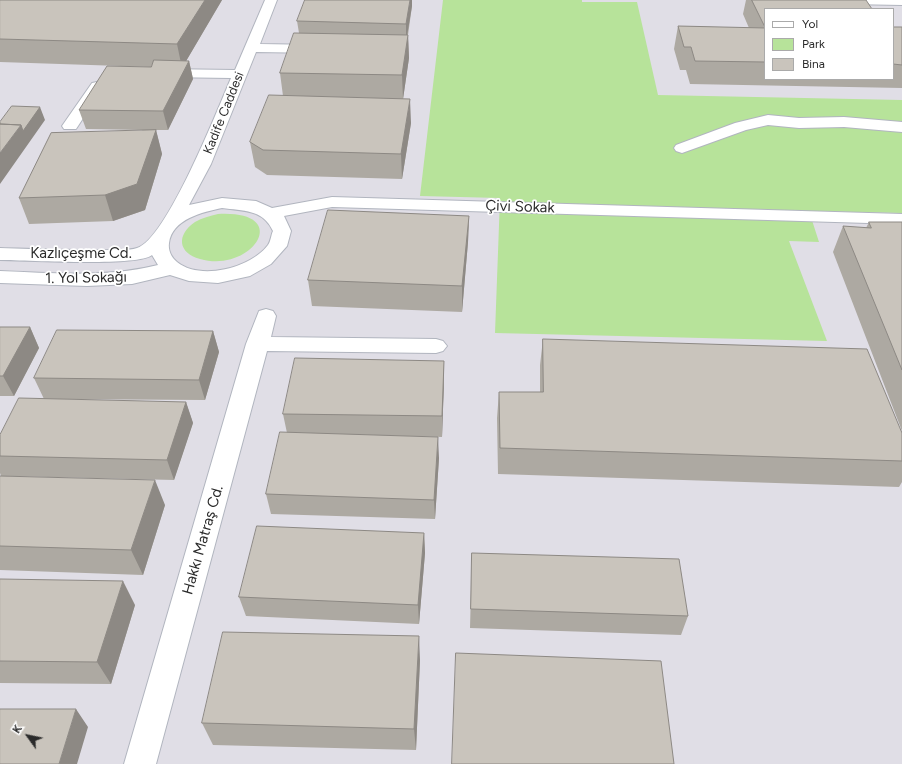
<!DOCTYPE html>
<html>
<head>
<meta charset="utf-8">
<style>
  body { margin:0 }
  #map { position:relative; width:902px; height:764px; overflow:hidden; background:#ede6dd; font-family:Figtree,sans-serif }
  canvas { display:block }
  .legend { position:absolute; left:764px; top:8px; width:130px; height:72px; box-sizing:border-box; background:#fff; border:1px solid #aaa; margin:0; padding:5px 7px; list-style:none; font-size:12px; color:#2b2b2b }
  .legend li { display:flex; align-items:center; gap:8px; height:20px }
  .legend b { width:20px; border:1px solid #aaa }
  .north { position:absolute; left:8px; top:716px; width:40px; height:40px; -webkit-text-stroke:3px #fff; paint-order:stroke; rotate:303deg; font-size:11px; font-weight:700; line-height:16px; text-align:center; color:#2b2b2b }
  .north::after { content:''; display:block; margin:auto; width:14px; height:18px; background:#2b2b2b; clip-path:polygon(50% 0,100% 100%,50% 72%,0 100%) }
</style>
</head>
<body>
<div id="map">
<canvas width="902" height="764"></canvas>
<ul class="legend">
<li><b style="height:5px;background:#fff"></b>Yol</li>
<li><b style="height:11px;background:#b7e39a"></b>Park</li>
<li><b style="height:11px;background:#c9c4bc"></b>Bina</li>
</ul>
<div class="north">K</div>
</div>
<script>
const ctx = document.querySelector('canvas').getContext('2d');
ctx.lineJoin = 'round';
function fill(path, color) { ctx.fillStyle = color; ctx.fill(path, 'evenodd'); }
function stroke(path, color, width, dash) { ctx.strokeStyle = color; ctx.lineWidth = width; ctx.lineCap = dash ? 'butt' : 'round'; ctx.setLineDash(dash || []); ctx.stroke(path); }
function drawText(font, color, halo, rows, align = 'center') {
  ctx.font = font + ' Figtree,sans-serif'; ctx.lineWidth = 3.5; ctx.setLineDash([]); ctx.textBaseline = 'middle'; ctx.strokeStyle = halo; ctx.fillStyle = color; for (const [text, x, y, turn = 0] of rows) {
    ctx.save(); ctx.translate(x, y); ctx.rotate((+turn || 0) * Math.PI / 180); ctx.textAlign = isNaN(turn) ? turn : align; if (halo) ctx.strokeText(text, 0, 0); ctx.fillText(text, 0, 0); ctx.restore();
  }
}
fill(new Path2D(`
  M 0,0 L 902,0 L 902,764 L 0,764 ZM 765,9 L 893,9 L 893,79 L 765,79 Z`), '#e0dee6');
fill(new Path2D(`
  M 443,0 L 582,0 L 582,2 L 637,2 L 658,95 L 902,100 L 902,213 L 809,211 L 819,242 L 789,241 L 827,341 L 495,333 L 500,198 L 420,196 Z
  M 218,214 C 295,210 252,274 200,259 C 178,253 176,235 195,222 C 202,218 210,216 218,214 Z`), '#b7e39a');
const minor = new Path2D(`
  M 265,0 L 277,0 L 260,44 L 319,45 L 324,46 L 326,49 L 324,52 L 319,53 L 256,52 L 211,164 L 189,205 L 222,198 L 256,201 L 272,208 L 332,197 L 902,214 L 902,224 L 332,207 L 284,216 L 291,231 L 287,246 L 271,264 L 250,276 L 218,283 L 189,281 L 170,275 L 132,284 L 87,286 L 0,283 L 0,271 C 53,273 106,278 158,265 L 152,255 C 138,267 25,260 0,260 L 0,248 C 36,249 73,251 109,250 C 118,249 128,251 137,248 C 166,240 218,109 231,78 L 161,77 L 156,76 L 154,73 L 156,70 L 161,69 L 235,70 ZM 222,208 C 243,211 263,209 273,231 C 271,235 271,241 268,245 C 251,268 200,281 177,262 C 171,257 168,250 169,243 C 172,219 203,212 222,208 Z
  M 842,0 L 902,0 L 902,5 L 848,4 Z
  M 97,82 L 102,83 L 104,86 L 78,126 L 76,129 L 64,129 L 62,126 L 92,83 Z
  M 768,115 L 799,118 L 844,117 L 902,122 L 902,132 L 844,127 L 799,128 L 768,125 L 746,130 L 682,153 L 676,151 L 674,148 L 676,145 L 735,123 Z
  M 266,309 L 273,311 L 276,316 L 271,337 L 436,339 L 443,341 L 447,346 L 443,351 L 436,353 L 267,351 L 156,764 L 124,764 L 246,344 L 259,311 Z`);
stroke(minor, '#b1b5bf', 2);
fill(minor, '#fff');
fill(new Path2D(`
  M 0,0 L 222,0 L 186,61 L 189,61 L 193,79 L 168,130 L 156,130 L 162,154 L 145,210 L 113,221 L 29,224 L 19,198 L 143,130 L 86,129 L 79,110 L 151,67 L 0,62 Z
  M 746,0 L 866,0 L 765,9 L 765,79 L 893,79 L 893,27 L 902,27 L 902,88 L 690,84 L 686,70 L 680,70 L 674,49 L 678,26 L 749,28 L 743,14 Z
  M 412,6 L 408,35 L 409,58 L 403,99 L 411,123 L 402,179 L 267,175 L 255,167 L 250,142 L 283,96 L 280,73 L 299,33 L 297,21 Z
  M 469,216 L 468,242 L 462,312 L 312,306 L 308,280 Z
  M 869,222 L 902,222 L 902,431 L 833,252 L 843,226 L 866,228 Z
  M 0,327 L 30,327 L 39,348 L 14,396 L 0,396 Z
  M 213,331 L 219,352 L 205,400 L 44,399 L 34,378 Z
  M 543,339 L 902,433 L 902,482 L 899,487 L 498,474 L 497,418 L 499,392 L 540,392 L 540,365 Z
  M 444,361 L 444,381 L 442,437 L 397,436 L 439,458 L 435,519 L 271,514 L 266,494 L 287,433 L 283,414 Z
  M 186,402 L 193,423 L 174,480 L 7,476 L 165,505 L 143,575 L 0,570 L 0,476 L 1,476 L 0,473 L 0,435 Z
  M 424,533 L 425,553 L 419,624 L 246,616 L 239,597 Z
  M 472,553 L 688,616 L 681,635 L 470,628 Z
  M 0,579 L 135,605 L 111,684 L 0,683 Z
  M 420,660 L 416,750 L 213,745 L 202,723 Z`), '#ada9a2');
fill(new Path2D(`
  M 205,0 L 222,0 L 182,68 L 177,44 Z
  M 410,0 L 412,0 L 412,6 L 406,42 L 406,24 Z
  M 408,35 L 409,58 L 403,99 L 402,75 Z
  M 189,61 L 193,79 L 168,130 L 163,111 Z
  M 410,99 L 411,123 L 402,179 L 401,154 Z
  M 40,107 L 45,120 L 0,184 L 0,153 L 21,125 Z
  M 156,130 L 162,154 L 145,210 L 113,221 L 105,195 Z
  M 469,216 L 468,242 L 462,312 L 462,286 Z
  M 30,327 L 39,348 L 14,396 L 3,376 Z
  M 213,331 L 219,352 L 205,400 L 199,380 Z
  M 444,361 L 444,381 L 442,437 L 442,416 Z
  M 186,402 L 193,423 L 174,480 L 167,460 Z
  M 438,437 L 439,458 L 435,519 L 434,500 Z
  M 155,480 L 165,505 L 143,575 L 131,550 Z
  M 424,533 L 425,553 L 419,624 L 418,605 Z
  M 123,581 L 135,605 L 111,684 L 97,662 Z
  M 419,636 L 420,660 L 416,750 L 414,729 Z
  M 76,709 L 88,727 L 77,764 L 59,764 Z`), '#8d8984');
const building = new Path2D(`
  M 0,0 L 205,0 L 177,44 L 0,39 Z
  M 305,0 L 410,0 L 406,24 L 297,21 Z
  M 752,0 L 866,0 L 872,9 L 765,9 L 765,62 L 695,61 L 691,47 L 684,47 L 678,26 L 765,28 Z
  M 893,27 L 902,27 L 902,65 L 893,64 Z
  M 294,33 L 408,35 L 402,75 L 280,73 Z
  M 154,60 L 189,61 L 163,111 L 79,110 L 107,66 L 151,67 Z
  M 269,95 L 410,99 L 401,154 L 263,150 L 250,142 Z
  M 12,106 L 40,107 L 23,131 L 21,125 L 0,124 L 0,122 Z
  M 0,124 L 21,125 L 0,153 Z
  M 156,130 L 137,184 L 105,195 L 19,198 L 51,133 Z
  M 328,210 L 469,216 L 462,286 L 308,280 Z
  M 869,222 L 902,222 L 902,370 L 843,226 L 871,228 Z
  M 0,327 L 30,327 L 3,376 L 0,376 Z
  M 57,330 L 213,331 L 199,380 L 34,378 Z
  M 543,339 L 867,349 L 902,433 L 902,461 L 500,448 L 499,392 L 543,392 Z
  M 295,358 L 444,361 L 442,416 L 283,414 Z
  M 19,398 L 186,402 L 167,460 L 0,456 L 0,435 Z
  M 280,432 L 438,437 L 434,500 L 266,494 Z
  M 0,476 L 155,480 L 131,550 L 0,546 Z
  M 257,526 L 424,533 L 418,605 L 239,597 Z
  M 472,553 L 679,559 L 688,616 L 471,609 Z
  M 0,579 L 123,581 L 97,662 L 0,661 Z
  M 223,632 L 419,636 L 414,729 L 202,723 Z
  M 456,653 L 661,661 L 674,764 L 452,764 Z
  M 0,709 L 76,709 L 59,764 L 0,764 Z`);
fill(building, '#c9c4bc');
stroke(building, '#8d8984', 1);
drawText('13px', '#2b2b2b', '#fff', [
  ["Kadife Caddesi",224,113,-68]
]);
drawText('15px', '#2b2b2b', '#fff', [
  ["Çivi Sokak",520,207,2],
  ["Kazlıçeşme Cd.",81,254],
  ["1. Yol Sokağı",86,278,-1],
  ["Hakkı Matraş Cd.",203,540,-74]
]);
</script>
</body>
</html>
